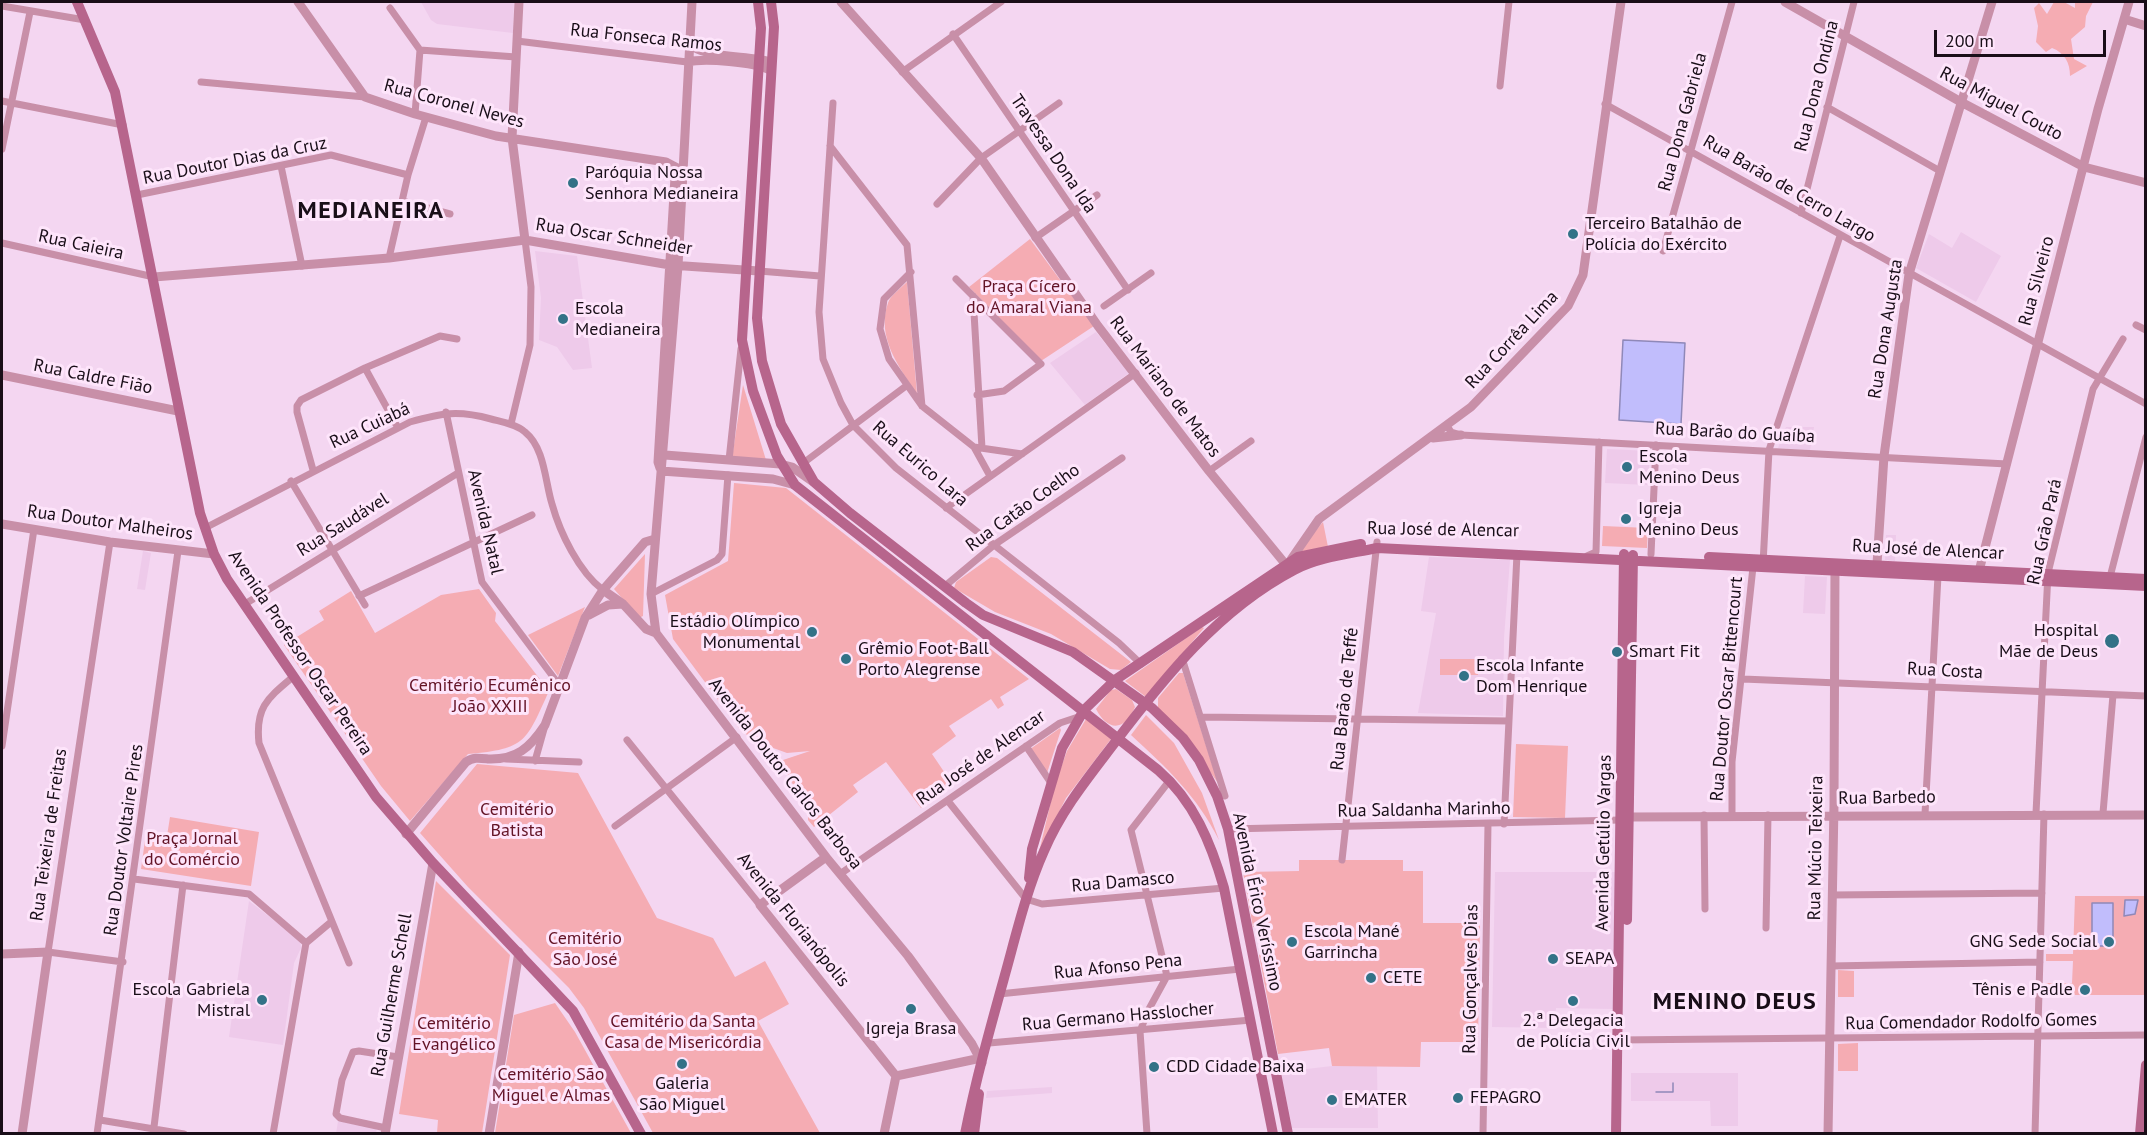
<!DOCTYPE html>
<html>
<head>
<meta charset="utf-8">
<style>
  body { margin:0 }
  #map { position:relative; width:2147px; height:1135px; overflow:hidden; background:#f4d6f1; font-family:"PT Sans",sans-serif }
  canvas { display:block }
  .frame { position:absolute; inset:0; border:3px solid #190e18; pointer-events:none }
  .scale { position:absolute; left:1934px; top:30px; width:172px; height:27px; box-sizing:border-box; border:3px solid #190e18; border-top:0; padding-left:8px; font-size:18px; line-height:21px; white-space:nowrap; color:#190e18; -webkit-text-stroke:4px #fee5fb; paint-order:stroke }
</style>
</head>
<body>
<div id="map">
<canvas width="2147" height="1135"></canvas>
<div class="frame"></div>
<div class="scale">200 m</div>
</div>
<script>
const ctx = document.querySelector('canvas').getContext('2d');
ctx.lineJoin = 'round';
function fill(path, color) { ctx.fillStyle = color; ctx.fill(path, 'evenodd'); }
function stroke(path, color, width, dash) { ctx.strokeStyle = color; ctx.lineWidth = width; ctx.lineCap = dash ? 'butt' : 'round'; ctx.setLineDash(dash || []); ctx.stroke(path); }
function drawText(font, color, halo, rows, align = 'center') {
  ctx.font = font + ' "PT Sans",sans-serif'; ctx.lineWidth = 6; ctx.setLineDash([]); ctx.textBaseline = 'middle'; ctx.strokeStyle = halo; ctx.fillStyle = color; for (const [text, x, y, turn = 0] of rows) {
    ctx.save(); ctx.translate(x, y); ctx.rotate((+turn || 0) * Math.PI / 180); ctx.textAlign = isNaN(turn) ? turn : align; if (halo) ctx.strokeText(text, 0, 0); ctx.fillText(text, 0, 0); ctx.restore();
  }
}
fill(new Path2D(`
  M 421,2 L 514,2 L 513,33 L 437,24 L 431,20 Z
  M 1961,232 L 2001,256 L 1976,302 L 1916,268 L 1929,234 L 1952,248 Z
  M 535,251 L 577,256 L 592,368 L 573,370 L 557,347 L 539,340 L 541,298 Z
  M 1096,332 L 1129,373 L 1085,405 L 1050,363 Z
  M 1786,427 L 1814,427 L 1810,450 L 1778,448 Z
  M 1607,449 L 1650,451 L 1648,485 L 1605,483 Z
  M 1886,535 L 1896,535 L 1895,561 L 1885,560 Z
  M 143,551 L 151,553 L 145,590 L 137,589 Z
  M 1429,557 L 1510,560 L 1504,638 L 1503,716 L 1418,713 L 1436,613 L 1421,611 Z
  M 1805,576 L 1827,577 L 1825,614 L 1803,613 Z
  M 1495,872 L 1615,872 L 1613,1009 L 1556,1008 L 1555,1028 L 1492,1027 Z
  M 249,901 L 300,940 L 301,948 L 294,963 L 283,1045 L 229,1037 Z
  M 1332,1066 L 1377,1066 L 1378,1128 L 1292,1128 L 1281,1072 Z
  M 1631,1073 L 1738,1073 L 1738,1126 L 1711,1126 L 1710,1101 L 1631,1101 Z
  M 1052,1087 L 1052,1093 L 986,1098 L 987,1091 Z
  M 338,1121 L 377,1128 L 376,1133 L 336,1134 Z`), '#eecaea');
fill(new Path2D(`
  M 2054,2 L 2064,2 L 2075,8 L 2075,2 L 2093,2 L 2086,16 L 2085,27 L 2071,39 L 2074,59 L 2087,66 L 2070,76 C 2070,63 2065,53 2052,48 L 2046,52 L 2036,42 L 2038,26 L 2034,8 L 2039,3 L 2047,14 Z
  M 1030,239 L 1094,326 L 1041,361 L 969,287 Z
  M 907,282 L 917,394 C 899,367 876,337 888,303 C 890,296 901,288 907,282 Z
  M 743,385 L 766,460 L 732,458 Z
  M 734,483 L 786,488 L 1029,679 L 1000,697 L 1004,705 L 998,709 L 991,699 L 949,726 L 956,736 L 932,754 L 953,785 L 921,808 L 886,762 L 853,785 L 858,792 L 814,827 L 808,820 L 808,812 L 780,761 L 810,751 L 787,753 L 754,741 L 739,728 L 673,639 L 665,595 L 728,561 Z
  M 1323,522 L 1328,547 L 1296,554 Z
  M 1603,526 L 1648,528 L 1647,548 L 1602,546 Z
  M 645,554 L 643,616 L 639,618 L 614,589 Z
  M 991,557 L 997,558 L 1131,662 L 1121,670 L 1110,669 L 1051,634 L 995,612 L 954,588 L 956,582 Z
  M 479,589 L 496,613 L 495,621 L 549,691 C 526,741 527,749 468,754 L 410,821 L 381,786 L 284,645 L 324,620 L 319,611 L 351,591 L 375,633 L 441,595 Z
  M 585,607 L 558,676 L 528,635 Z
  M 1202,627 L 1204,628 L 1146,697 L 1125,681 Z
  M 1440,659 L 1478,659 L 1478,675 L 1440,675 Z
  M 1179,673 L 1183,673 L 1218,783 L 1201,759 L 1158,708 L 1158,698 Z
  M 1116,689 L 1132,700 L 1135,707 C 1125,731 1108,732 1096,709 L 1111,690 Z
  M 1146,715 L 1174,743 L 1202,793 L 1219,840 C 1197,796 1167,768 1131,735 Z
  M 1086,719 L 1111,739 L 1066,798 L 1039,852 L 1055,784 L 1067,751 Z
  M 1060,728 L 1061,730 L 1047,773 L 1026,752 Z
  M 1516,744 L 1568,746 L 1565,818 L 1513,817 Z
  M 477,764 L 578,773 L 657,918 L 713,938 L 735,977 L 765,961 L 789,1004 L 758,1021 L 820,1133 L 653,1133 L 584,1008 L 569,988 L 468,887 L 420,833 Z
  M 170,817 L 259,832 L 251,886 L 141,869 L 146,833 L 167,836 Z
  M 1299,860 L 1403,860 L 1403,871 L 1423,871 L 1423,923 L 1480,923 L 1478,1042 L 1421,1042 L 1420,1067 L 1332,1066 L 1329,1048 L 1278,1054 L 1259,955 L 1266,950 L 1270,938 L 1262,928 L 1253,927 L 1243,872 L 1299,871 Z
  M 436,881 L 510,955 L 482,1133 L 437,1133 L 438,1120 L 399,1114 Z
  M 2075,896 L 2145,896 L 2145,995 L 2045,995 L 2045,983 L 2072,983 L 2073,961 L 2046,961 L 2046,954 L 2073,954 Z
  M 1838,970 L 1854,971 L 1854,997 L 1838,997 Z
  M 555,1003 L 575,1032 L 631,1133 L 495,1133 L 514,1015 Z
  M 1858,1043 L 1858,1071 L 1838,1071 L 1838,1044 Z`), '#f5acb3');
const water = new Path2D(`
  M 1623,340 L 1685,343 L 1681,424 L 1619,420 Z
  M 2125,900 L 2138,900 L 2135,914 L 2124,916 Z
  M 2092,903 L 2113,903 L 2113,946 L 2092,946 Z`);
fill(water, '#c1bdfc');
stroke(water, '#8f88b8', 1.5);
stroke(new Path2D(`
  M 1656,1092 L 1673,1092 L 1673,1083`), '#8f88b8', 1.5);
stroke(new Path2D(`
  M 2,6 L 85,20
  M 390,8 L 420,50 L 415,114
  M 953,34 L 1128,290
  M 517,41 L 687,62
  M 420,50 L 516,57
  M 902,72 L 1001,2
  M 201,82 L 365,97
  M 1500,86 L 1509,2
  M 2,101 L 123,125
  M 833,103 L 819,312 L 823,359 L 841,403 L 853,425 L 896,468 L 1119,643 L 1141,664
  M 1605,104 L 2146,404
  M 1827,107 L 1940,171
  M 830,146 L 907,245 L 922,406
  M 2,149 L 30,12
  M 281,166 L 302,266
  M 137,195 L 331,155 L 408,175
  M 402,201 L 450,214
  M 937,204 L 981,158 L 1059,103
  M 1801,213 L 1854,2
  M 1035,238 L 1097,195
  M 2,243 L 154,277
  M 1663,251 L 1732,2
  M 389,258 L 408,175 L 426,117
  M 759,271 L 820,276
  M 911,272 L 884,299 L 880,329 L 889,359 L 922,406 L 974,447 L 1022,454
  M 956,279 L 1041,364 L 1004,391 L 977,395
  M 973,296 L 982,448
  M 1104,306 L 1151,273
  M 2136,325 L 2146,330
  M 365,368 L 398,428
  M 446,412 L 482,582 L 560,686
  M 511,424 L 530,345 L 531,287 L 525,240
  M 1447,426 L 1451,432 L 1461,435 L 2007,464
  M 974,447 L 990,476
  M 729,460 L 741,349
  M 802,464 L 906,386
  M 313,470 L 297,412 L 297,406 L 301,400 L 365,368 L 440,336 L 457,339
  M 1209,471 L 1251,441
  M 291,481 L 365,605
  M 946,508 L 1136,373
  M 205,528 L 410,422 C 442,413 458,410 491,419 C 502,422 516,424 525,432 C 545,448 545,482 552,504 C 560,533 579,572 603,590
  M 110,542 L 48,952 L 123,962
  M 1651,554 L 1656,445
  M 1587,556 L 1596,552 L 1599,442
  M 1763,564 L 1769,450 L 1840,236
  M 2110,577 L 2146,437
  M 945,586 L 994,545 L 1122,458
  M 651,594 L 717,560 L 722,554 L 728,475
  M 359,596 L 532,515
  M 245,604 L 458,473
  M 1182,658 L 1225,796
  M 294,676 C 268,698 255,707 259,743 L 349,963
  M 1743,679 L 2146,696
  M 1202,717 L 1509,721
  M 627,740 L 760,905
  M 2,746 L 34,529
  M 1026,746 L 1051,783
  M 506,759 L 579,762
  M 535,761 L 544,729
  M 948,801 L 1026,899 L 1042,904 L 1224,888
  M 2036,813 L 2048,573 L 2093,389 L 2123,339
  M 2103,813 L 2113,695
  M 1732,814 L 1732,762 L 1753,567
  M 1925,814 L 1938,576
  M 1704,815 L 1705,909
  M 1504,824 L 1517,554
  M 615,826 L 737,737
  M 1228,829 L 1621,820
  M 1342,860 L 1377,542
  M 840,874 L 1060,723 L 1078,717
  M 134,879 L 249,894 L 306,943
  M 1832,895 L 2042,893
  M 1766,928 L 1768,815
  M 1831,966 L 2040,962
  M 999,994 L 1240,969
  M 1617,1040 L 2146,1035
  M 989,1043 L 1251,1020
  M 100,1120 L 184,1134
  M 154,1127 L 183,885
  M 386,1128 L 340,1118 L 336,1114 L 342,1080 L 353,1052 L 359,1051 L 398,1057
  M 97,1134 L 178,551
  M 273,1134 L 306,943 L 331,922
  M 1147,1134 L 1140,1031 L 1149,1009 L 1167,976 L 1131,830 L 1170,780
  M 1483,1134 L 1488,824
  M 2035,1134 L 2044,814`), '#c88fa8', 7);
stroke(new Path2D(`
  M 298,2 L 365,97 L 415,114 L 496,136 L 666,162 L 683,171
  M 519,2 L 512,138 L 525,240
  M 692,2 L 678,266 L 651,594 L 656,633 L 826,857 L 908,956 L 972,1044 L 982,1063
  M 841,2 L 981,158 L 1098,326 L 1209,471 L 1287,566
  M 1785,2 L 1961,102 L 2084,167 L 2146,183
  M 2124,19 L 2146,26
  M 689,43 C 702,59 750,55 771,62
  M 687,62 C 705,58 754,62 770,70
  M 154,277 L 389,258 L 525,240 L 670,265 L 759,271
  M 2,375 L 178,411
  M 1433,438 L 1461,435
  M 665,455 L 780,464 L 792,467 L 812,481
  M 660,468 L 658,462 L 675,177 L 672,170 L 663,165
  M 661,471 L 773,479 L 795,485
  M 2,524 L 110,542 L 214,554
  M 1290,561 L 1319,519 L 1471,407 L 1568,306 L 1583,275 L 1621,2
  M 1877,564 L 1884,456 L 1909,274 L 1992,2
  M 1978,575 L 2098,109 L 2129,2
  M 603,590 L 623,604 L 646,629 L 656,633
  M 589,615 L 608,605 L 623,604
  M 1630,817 L 2146,815
  M 406,834 L 466,762 C 473,757 479,758 488,759 C 516,760 530,748 545,725 L 585,618 L 603,590 L 645,542 L 655,539
  M 826,857 L 760,905 L 896,1076
  M 2,954 L 48,952 L 22,1134
  M 896,1076 L 981,1058
  M 385,1134 L 433,863
  M 489,1134 L 519,952
  M 884,1134 L 896,1076
  M 1828,1134 L 1834,805 L 1835,565`), '#c88fa8', 9);
stroke(new Path2D(`
  M 77,2 L 115,92 L 200,513 L 214,554 L 227,579 L 376,797 L 433,863 L 573,1011 L 641,1134
  M 758,2 L 761,28 L 742,340 L 753,391 L 777,456 L 795,485 L 1158,770 C 1194,801 1211,843 1224,888 L 1273,1134
  M 771,2 L 774,27 L 757,318 L 762,361 L 781,424 L 814,482 L 850,513 L 966,603 L 983,615 L 1073,652 L 1152,708 L 1183,738 L 1199,760 L 1217,796 L 1228,829 L 1288,1134
  M 1709,557 L 2146,579
  M 1029,878 L 1032,849 L 1062,748 L 1084,710 L 1115,680 L 1298,557 L 1361,544
  M 1627,920 L 1633,555
  M 965,1134 C 976,1078 991,1025 1006,971 C 1017,931 1027,889 1044,851 C 1061,811 1087,779 1113,745 C 1164,678 1218,610 1294,570 C 1319,557 1349,554 1377,548 L 2146,586
  M 974,1134 L 979,1094
  M 1616,1134 L 1624,554
  M 2140,1134 L 2146,1065`), '#b7658c', 10);
for (const [x, y, r, color] of [
  [573,183,6,"#337287"],
  [1573,234,6,"#337287"],
  [563,319,6,"#337287"],
  [1627,467,6,"#337287"],
  [1626,519,6,"#337287"],
  [812,632,6,"#337287"],
  [2112,641,8,"#337287"],
  [1617,652,6,"#337287"],
  [846,659,6,"#337287"],
  [1464,676,6,"#337287"],
  [1292,942,6,"#337287"],
  [2109,942,6,"#337287"],
  [1553,959,6,"#337287"],
  [1371,978,6,"#337287"],
  [2085,990,6,"#337287"],
  [262,1000,6,"#337287"],
  [1573,1001,6,"#337287"],
  [911,1009,6,"#337287"],
  [682,1064,6,"#337287"],
  [1154,1067,6,"#337287"],
  [1458,1098,6,"#337287"],
  [1332,1100,6,"#337287"]
]) { const dot = new Path2D(); dot.arc(x, y, r, 0, 2 * Math.PI); ctx.fillStyle = color; ctx.fill(dot); stroke(dot, '#fee5fb', 2); }
drawText('18px', '#190e18', '#fee5fb', [
  ["Rua Fonseca Ramos",646,38,6],
  ["Rua Dona Ondina",1817,86,-76],
  ["Rua Coronel Neves",454,104,15],
  ["Rua Miguel Couto",2001,104,28],
  ["Rua Dona Gabriela",1683,122,-75],
  ["Travessa Dona Ida",1053,154,56],
  ["Rua Doutor Dias da Cruz",235,161,-11],
  ["Rua Barão de Cerro Largo",1789,189,30],
  ["Rua Oscar Schneider",614,237,9],
  ["Rua Caieira",81,245,12],
  ["Rua Silveiro",2037,281,-75],
  ["Rua Dona Augusta",1886,329,-81],
  ["Rua Corrêa Lima",1512,340,-47],
  ["Rua Caldre Fião",93,377,11],
  ["Rua Mariano de Matos",1165,387,53],
  ["Rua Cuiabá",370,426,-25],
  ["Rua Barão do Guaíba",1735,433,3],
  ["Rua Eurico Lara",920,464,41],
  ["Rua Catão Coelho",1023,508,-36],
  ["Avenida Natal",485,522,77],
  ["Rua Doutor Malheiros",110,523,8],
  ["Rua Saudável",343,525,-32],
  ["Rua José de Alencar",1443,530,1],
  ["Rua Grão Pará",2045,532,-78],
  ["Rua José de Alencar",1928,550,3],
  ["Avenida Professor Oscar Pereira",300,653,56],
  ["Rua Costa",1945,671,3],
  ["Rua Doutor Oscar Bittencourt",1727,689,-85],
  ["Rua Barão de Teffé",1345,699,-84],
  ["Rua José de Alencar",981,758,-35],
  ["Avenida Doutor Carlos Barbosa",785,774,52],
  ["Rua Barbedo",1887,798,-1],
  ["Rua Saldanha Marinho",1424,810,-1],
  ["Rua Teixeira de Freitas",49,835,-82],
  ["Rua Doutor Voltaire Pires",124,840,-82],
  ["Avenida Getúlio Vargas",1604,843,-89],
  ["Rua Múcio Teixeira",1816,848,-89],
  ["Rua Damasco",1123,882,-5],
  ["Avenida Érico Veríssimo",1257,902,78],
  ["Avenida Florianópolis",793,920,51],
  ["Rua Afonso Pena",1118,967,-6],
  ["Rua Gonçalves Dias",1471,979,-89],
  ["Rua Guilherme Schell",392,995,-80],
  ["Rua Germano Hasslocher",1118,1017,-5],
  ["Rua Comendador Rodolfo Gomes",1971,1022,-1]
]);
drawText('18px', '#190e18', '#fee5fb', [
  ["Paróquia Nossa",585,173],
  ["Senhora Medianeira",585,194],
  ["Terceiro Batalhão de",1585,224],
  ["Polícia do Exército",1585,245],
  ["Escola",575,309],
  ["Medianeira",575,330],
  ["Escola",1639,457],
  ["Menino Deus",1639,478],
  ["Igreja",1638,509],
  ["Menino Deus",1638,530],
  ["Estádio Olímpico",800,622,"right"],
  ["Monumental",800,643,"right"],
  ["Hospital",2098,631,"right"],
  ["Mãe de Deus",2098,652,"right"],
  ["Grêmio Foot-Ball",858,649],
  ["Porto Alegrense",858,670],
  ["Smart Fit",1629,652],
  ["Escola Infante",1476,666],
  ["Dom Henrique",1476,687],
  ["Escola Mané",1304,932],
  ["Garrincha",1304,953],
  ["GNG Sede Social",2097,942,"right"],
  ["SEAPA",1565,959],
  ["CETE",1383,978],
  ["Escola Gabriela",250,990,"right"],
  ["Mistral",250,1011,"right"],
  ["Tênis e Padle",2073,990,"right"],
  ["2.ª Delegacia",1573,1021,"center"],
  ["de Polícia Civil",1573,1042,"center"],
  ["Igreja Brasa",911,1029,"center"],
  ["CDD Cidade Baixa",1166,1067],
  ["Galeria",682,1084,"center"],
  ["São Miguel",682,1105,"center"],
  ["FEPAGRO",1470,1098],
  ["EMATER",1344,1100]
], 'left');
drawText('18px', '#631326', '#fee5fb', [
  ["Praça Cícero",1029,287],
  ["do Amaral Viana",1029,308],
  ["Cemitério Ecumênico",490,686],
  ["João XXIII",490,707],
  ["Cemitério",517,810],
  ["Batista",517,831],
  ["Praça Jornal",192,839],
  ["do Comércio",192,860],
  ["Cemitério",585,939],
  ["São José",585,960],
  ["Cemitério da Santa",683,1022],
  ["Casa de Misericórdia",683,1043],
  ["Cemitério",454,1024],
  ["Evangélico",454,1045],
  ["Cemitério São",551,1075],
  ["Miguel e Almas",551,1096]
]);
ctx.letterSpacing = '1.5px';
drawText('bold 24px', '#190e18', '#fee5fb', [
  ["MEDIANEIRA",371,211],
  ["MENINO DEUS",1735,1002]
]);
ctx.letterSpacing = '0px';
</script>
</body>
</html>
